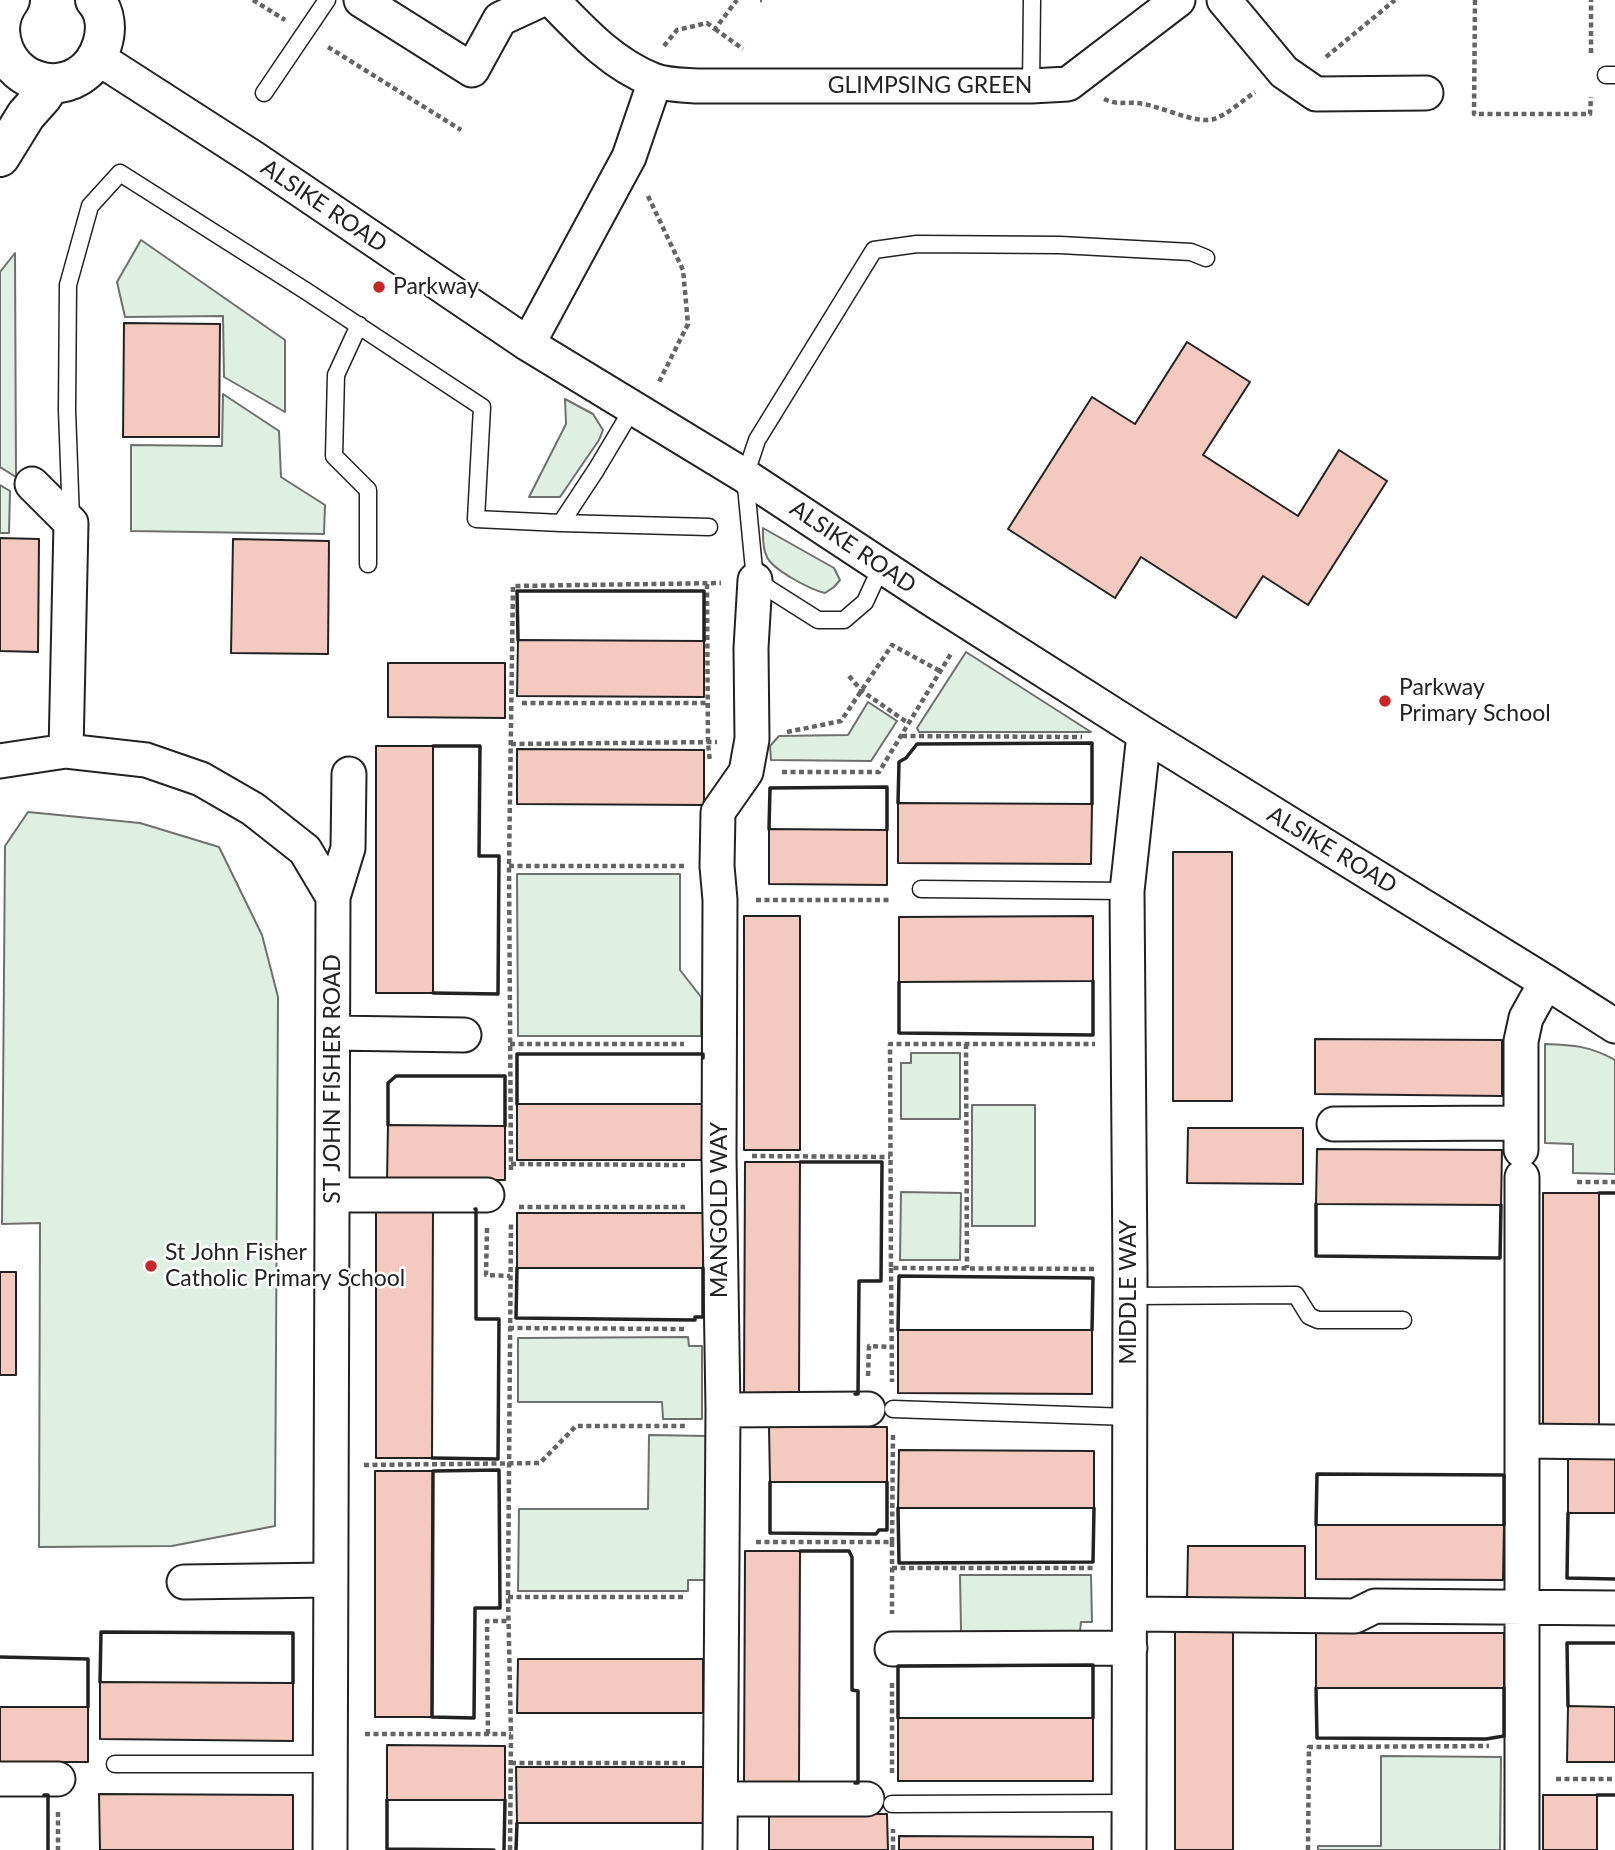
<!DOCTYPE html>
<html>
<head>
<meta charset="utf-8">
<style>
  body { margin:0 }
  canvas { display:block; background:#fff }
</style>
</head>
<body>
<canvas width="1615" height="1850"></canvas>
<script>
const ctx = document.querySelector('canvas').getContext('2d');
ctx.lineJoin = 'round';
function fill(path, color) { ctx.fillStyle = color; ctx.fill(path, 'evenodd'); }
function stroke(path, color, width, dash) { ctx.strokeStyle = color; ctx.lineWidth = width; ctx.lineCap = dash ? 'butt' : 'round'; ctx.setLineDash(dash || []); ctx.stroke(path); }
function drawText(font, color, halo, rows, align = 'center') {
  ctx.font = font + ' Lato,sans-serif'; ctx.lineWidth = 5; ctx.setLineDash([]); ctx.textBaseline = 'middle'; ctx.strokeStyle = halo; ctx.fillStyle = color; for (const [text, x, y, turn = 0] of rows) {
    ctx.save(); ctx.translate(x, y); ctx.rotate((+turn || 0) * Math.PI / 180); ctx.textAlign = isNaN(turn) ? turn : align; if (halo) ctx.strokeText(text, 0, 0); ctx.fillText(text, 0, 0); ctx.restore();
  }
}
const green = new Path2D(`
  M 141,240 L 285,340 L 285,412 L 224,377 L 223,316 L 125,317 L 117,282 Z
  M 15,253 L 16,477 L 0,467 L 0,272 Z
  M 223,394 L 279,431 L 281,477 L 325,505 L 324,534 L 131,531 L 131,445 L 222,446 Z
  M 565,399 L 593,414 L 603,430 L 599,440 L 560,497 L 529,497 L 566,424 Z
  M 0,485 L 10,491 L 9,533 L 0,533 Z
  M 763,528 L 834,568 L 840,580 L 834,587 L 825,593 C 811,590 773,570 767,557 C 762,548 763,537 763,528 Z
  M 966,652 L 1091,732 L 919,732 L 917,728 Z
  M 868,702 L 897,721 L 871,761 L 771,760 L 770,746 L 779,736 L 848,735 Z
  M 28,812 L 140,823 L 219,847 L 262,935 L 278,997 L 275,1526 L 172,1546 L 39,1547 L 40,1223 L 2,1224 L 5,846 Z
  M 517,874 L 680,874 L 680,970 L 701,997 L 701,1036 L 518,1036 Z
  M 1545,1044 C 1574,1045 1590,1046 1615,1060 L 1615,1174 L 1573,1173 L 1573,1144 L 1545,1143 Z
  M 911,1053 L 960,1053 L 960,1119 L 901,1119 L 901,1063 L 911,1063 Z
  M 972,1105 L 1035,1105 L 1035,1226 L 972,1226 Z
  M 901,1192 L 961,1193 L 960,1260 L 900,1260 Z
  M 688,1337 L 689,1346 L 702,1346 L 702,1419 L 663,1419 L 662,1402 L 518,1402 L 518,1338 Z
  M 649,1435 L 707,1436 L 707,1580 L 688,1580 L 688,1591 L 518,1591 L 519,1509 L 648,1509 Z
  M 960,1575 L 1091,1575 L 1092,1622 L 1081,1622 L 1080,1631 L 961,1632 Z
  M 1381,1756 L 1501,1757 L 1500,1850 L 1318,1850 L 1318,1846 L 1381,1846 Z`);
fill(green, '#e0efe3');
stroke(green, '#6f6f6f', 2);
const building = new Path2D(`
  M 124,323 L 220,324 L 219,437 L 123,437 Z
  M 1187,342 L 1250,382 L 1203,455 L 1298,516 L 1339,450 L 1387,481 L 1308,605 L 1263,576 L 1236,618 L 1141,557 L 1115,598 L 1008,529 L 1092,397 L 1135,424 Z
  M 0,538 L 39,539 L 38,652 L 0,651 Z
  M 233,539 L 329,541 L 328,654 L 231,653 Z
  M 518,640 L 704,641 L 704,697 L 517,696 Z
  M 388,663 L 505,663 L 505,718 L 388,717 Z
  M 376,746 L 433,746 L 433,993 L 376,993 Z
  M 517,749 L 704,750 L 704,805 L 517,804 Z
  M 898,803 L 1092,804 L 1091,864 L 898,863 Z
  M 769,829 L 887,830 L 887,885 L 769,884 Z
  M 1173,852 L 1232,852 L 1232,1101 L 1173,1101 Z
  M 744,916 L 800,916 L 800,1150 L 744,1150 Z
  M 1093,916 L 1093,981 L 899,982 L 899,917 Z
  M 1315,1039 L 1502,1040 L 1502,1096 L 1315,1094 Z
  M 517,1104 L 704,1104 L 704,1160 L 517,1160 Z
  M 388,1125 L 505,1126 L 505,1180 L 387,1180 Z
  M 1188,1128 L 1303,1128 L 1303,1184 L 1187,1183 Z
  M 1317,1149 L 1502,1150 L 1501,1205 L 1316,1204 Z
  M 745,1162 L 800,1162 L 799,1395 L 744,1395 Z
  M 1543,1193 L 1599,1193 L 1599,1425 L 1543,1425 Z
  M 433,1209 L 432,1458 L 376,1458 L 376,1210 Z
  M 517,1213 L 704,1213 L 703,1268 L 517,1268 Z
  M 0,1272 L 16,1272 L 16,1375 L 0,1375 Z
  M 898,1330 L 1092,1330 L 1092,1394 L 898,1393 Z
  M 769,1427 L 887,1427 L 887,1482 L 770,1482 Z
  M 899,1450 L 1094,1451 L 1094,1508 L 898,1508 Z
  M 1568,1457 L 1615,1457 L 1615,1513 L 1568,1513 Z
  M 375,1471 L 433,1471 L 432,1717 L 375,1717 Z
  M 1316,1525 L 1504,1525 L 1503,1580 L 1316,1579 Z
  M 1188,1546 L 1305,1546 L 1305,1601 L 1187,1601 Z
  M 745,1551 L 800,1551 L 799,1783 L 744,1783 Z
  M 1233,1628 L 1233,1850 L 1175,1850 L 1175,1629 Z
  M 1316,1633 L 1504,1633 L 1504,1688 L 1316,1688 Z
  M 518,1659 L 703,1659 L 703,1713 L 517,1713 Z
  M 100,1682 L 293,1683 L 293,1741 L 100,1739 Z
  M 1568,1706 L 1615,1707 L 1615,1762 L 1567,1762 Z
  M 0,1707 L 88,1707 L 88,1762 L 0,1762 Z
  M 898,1718 L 1093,1718 L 1093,1781 L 898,1781 Z
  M 387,1745 L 505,1746 L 505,1800 L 387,1800 Z
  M 516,1767 L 705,1767 L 705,1823 L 517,1823 Z
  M 99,1794 L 293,1795 L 293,1850 L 100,1850 Z
  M 1543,1795 L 1597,1795 L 1597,1850 L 1543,1850 Z
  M 769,1814 L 887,1814 L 888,1850 L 769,1850 Z
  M 899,1836 L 1093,1837 L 1093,1850 L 899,1850 Z`);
fill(building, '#f3c9c0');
stroke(building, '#222', 2);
const lane = new Path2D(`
  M 1606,75 L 1615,75
  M 1031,86 L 1032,0
  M 264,93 L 327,0
  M 359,325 L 336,375 L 334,456 L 368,490 L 368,564
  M 71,519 L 67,410 L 68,285 L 90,206 L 120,173 L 306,291 L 482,407 L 476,519 L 561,523 L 596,470 L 633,408
  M 561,523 L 709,527
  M 882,565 L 865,602 L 844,620 L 818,620 L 755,580 L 745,476 L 757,440 L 874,250 L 917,244 L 1060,245 L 1191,252 L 1206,258
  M 921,889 L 1127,891
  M 1129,1296 L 1296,1295 L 1309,1316 L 1318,1320 L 1403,1320
  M 893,1409 L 1129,1417
  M 115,1764 L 330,1764
  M 892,1804 L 1129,1803`);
const street = new Path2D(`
  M 361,0 L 472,70 L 500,19 L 541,0
  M 552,0 C 582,31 612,64 653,80 C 666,85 683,85 696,86 L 1031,86 L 1068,84 L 1178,0
  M 1224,0 L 1284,72 L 1316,94 L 1426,93
  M 98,58 L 255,159 L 528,344 L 745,476 L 930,598 L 1144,734 L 1546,982 L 1615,1026
  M 528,344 L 629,157 L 655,81
  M 32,484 L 71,523 L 66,751
  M 0,761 L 66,751 L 146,760 L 201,779 L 253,809 L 305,850 L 333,897 L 330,1850
  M 333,897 L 348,848 L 349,774
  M 333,1033 L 464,1035
  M 1334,1124 L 1521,1123
  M 1521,1150 L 1521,1041 L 1526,1018 L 1546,982
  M 332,1195 L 487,1195
  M 723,1410 L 868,1409
  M 1522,1441 L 1615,1442
  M 184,1582 L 330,1580
  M 1130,1614 L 1355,1616 L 1375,1606 L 1615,1608
  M 892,1649 L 1130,1648
  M 0,1779 L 58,1779
  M 721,1799 L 867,1799
  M 720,1850 L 723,1410 L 719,1156 L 720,900 L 717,866 L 718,812 L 746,772 L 752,739 L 751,648 L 755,580
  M 1129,1850 L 1130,1269 L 1127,891 L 1144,734
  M 1522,1850 L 1522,1177`);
const secondary = new Path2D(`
  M 10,0 C 4,8 0,20 0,30 C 3,91 83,104 102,45 C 107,30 106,12 95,0
  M 0,157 L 26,115 L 42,97 L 51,84`);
stroke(lane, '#222', 19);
stroke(street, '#222', 37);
stroke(secondary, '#222', 42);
stroke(new Path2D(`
  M 253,0 L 285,20
  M 760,0 L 762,0
  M 1475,0 L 1474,114 L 1590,114 L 1591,97
  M 715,29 L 743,49
  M 664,46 L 677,30 L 707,23 L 715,29 L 737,0
  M 328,47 L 461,130
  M 1591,53 L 1591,0
  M 1326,57 L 1395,0
  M 1104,99 C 1118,105 1122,102 1136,103 C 1158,104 1195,125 1214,119 C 1225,116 1245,99 1255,92
  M 648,196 L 683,270 L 688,324 L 659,382
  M 707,584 L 708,743 L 710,762
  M 849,676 L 862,691 L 908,723
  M 522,703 L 708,703
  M 787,732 L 841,721 L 892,645 L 940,671
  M 902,736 L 1082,737
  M 511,744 L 717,742
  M 782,772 L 879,772 L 952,652
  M 509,866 L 684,866
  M 756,900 L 892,900
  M 510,1044 L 684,1044
  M 966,1044 L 967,1268
  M 752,1156 L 890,1157
  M 511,1164 L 685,1165
  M 511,1170 L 509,866 L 513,586 L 721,583
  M 1577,1182 L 1615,1182
  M 519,1207 L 685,1207
  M 487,1228 L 486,1275 L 510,1276
  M 891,1268 L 892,1382
  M 1094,1269 L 891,1268 L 890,1044 L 1095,1044
  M 509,1328 L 687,1329
  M 868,1376 L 869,1346 L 891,1347
  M 364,1465 L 540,1463 L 576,1426 L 687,1426
  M 756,1542 L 892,1542 L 892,1614
  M 892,1542 L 893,1433
  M 892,1568 L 1094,1568
  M 508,1597 L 686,1597
  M 892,1683 L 892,1775
  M 365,1734 L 511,1734
  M 488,1734 L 487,1621 L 509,1621
  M 511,1763 L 685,1763
  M 1556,1779 L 1615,1779
  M 58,1812 L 58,1850
  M 510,1850 L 511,1734 L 508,1597 L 511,1221
  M 893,1850 L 893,1829
  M 1308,1850 L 1309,1747 L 1489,1746`), '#646464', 4.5, [5, 3.5]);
stroke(lane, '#fff', 16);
stroke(street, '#fff', 33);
stroke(secondary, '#fff', 38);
stroke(new Path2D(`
  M 518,640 L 517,591 L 704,591 L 704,641
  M 898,803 L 899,762 L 906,758 L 917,744 L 1092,743 L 1092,804
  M 769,829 L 770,788 L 887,787 L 887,830
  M 899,982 L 899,1033 L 1093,1035 L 1093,981
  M 433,993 L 498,994 L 499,856 L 479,856 L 480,746 L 433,746
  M 517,1104 L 517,1054 L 703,1054 L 703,1058
  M 388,1125 L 388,1083 L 396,1076 L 505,1076 L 505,1126
  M 800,1162 L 882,1162 L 881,1281 L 859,1281 L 858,1394 L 855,1394
  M 1599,1193 L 1615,1193
  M 1316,1204 L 1316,1256 L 1500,1258 L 1501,1205
  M 517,1268 L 516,1318 L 695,1320 L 695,1317 L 703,1317 L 703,1268
  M 898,1330 L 899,1276 L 1093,1278 L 1092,1330
  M 432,1458 L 498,1459 L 499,1319 L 476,1319 L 476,1209 L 475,1209
  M 499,1470 L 500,1608 L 475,1608 L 474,1718 L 432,1717 L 433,1471 Z
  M 770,1482 L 770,1533 L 876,1534 L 879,1530 L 887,1530 L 887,1482
  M 898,1508 L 899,1563 L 1093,1562 L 1094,1508
  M 1568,1513 L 1567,1578 L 1615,1579
  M 1316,1525 L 1317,1474 L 1504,1475 L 1504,1525
  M 800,1551 L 849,1551 L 852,1557 L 852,1690 L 858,1691 L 858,1783 L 855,1783
  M 0,1657 L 88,1659 L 88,1707
  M 100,1682 L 101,1632 L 293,1633 L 293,1683
  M 1316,1688 L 1317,1738 L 1486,1739 L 1504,1736 L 1504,1688
  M 1568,1706 L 1567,1643 L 1615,1643
  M 898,1718 L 898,1666 L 1093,1665 L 1093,1718
  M 44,1795 L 48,1795 L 48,1850
  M 1597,1795 L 1615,1795
  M 387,1800 L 387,1849 L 494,1850
  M 504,1850 L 505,1800
  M 516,1850 L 517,1823`), '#222', 3.5);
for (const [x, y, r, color] of [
  [379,287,7,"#c62828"],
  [1385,701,7,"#c62828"],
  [151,1266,7,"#c62828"]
]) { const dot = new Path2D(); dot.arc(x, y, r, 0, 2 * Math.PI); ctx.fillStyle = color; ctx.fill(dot); stroke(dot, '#fff', 2.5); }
drawText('23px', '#222', '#fff', [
  ["GLIMPSING GREEN",930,86],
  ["ALSIKE ROAD",324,206,34],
  ["ALSIKE ROAD",853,547,34],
  ["ALSIKE ROAD",1332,850,31],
  ["ST JOHN FISHER ROAD",333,1079,-90],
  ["MANGOLD WAY",720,1210,-90],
  ["MIDDLE WAY",1129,1292,-90]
]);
drawText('23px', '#222', '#fff', [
  ["Parkway",393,287],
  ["Parkway",1399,688],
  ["Primary School",1399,714],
  ["St John Fisher",165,1253],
  ["Catholic Primary School",165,1279]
], 'left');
</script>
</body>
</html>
